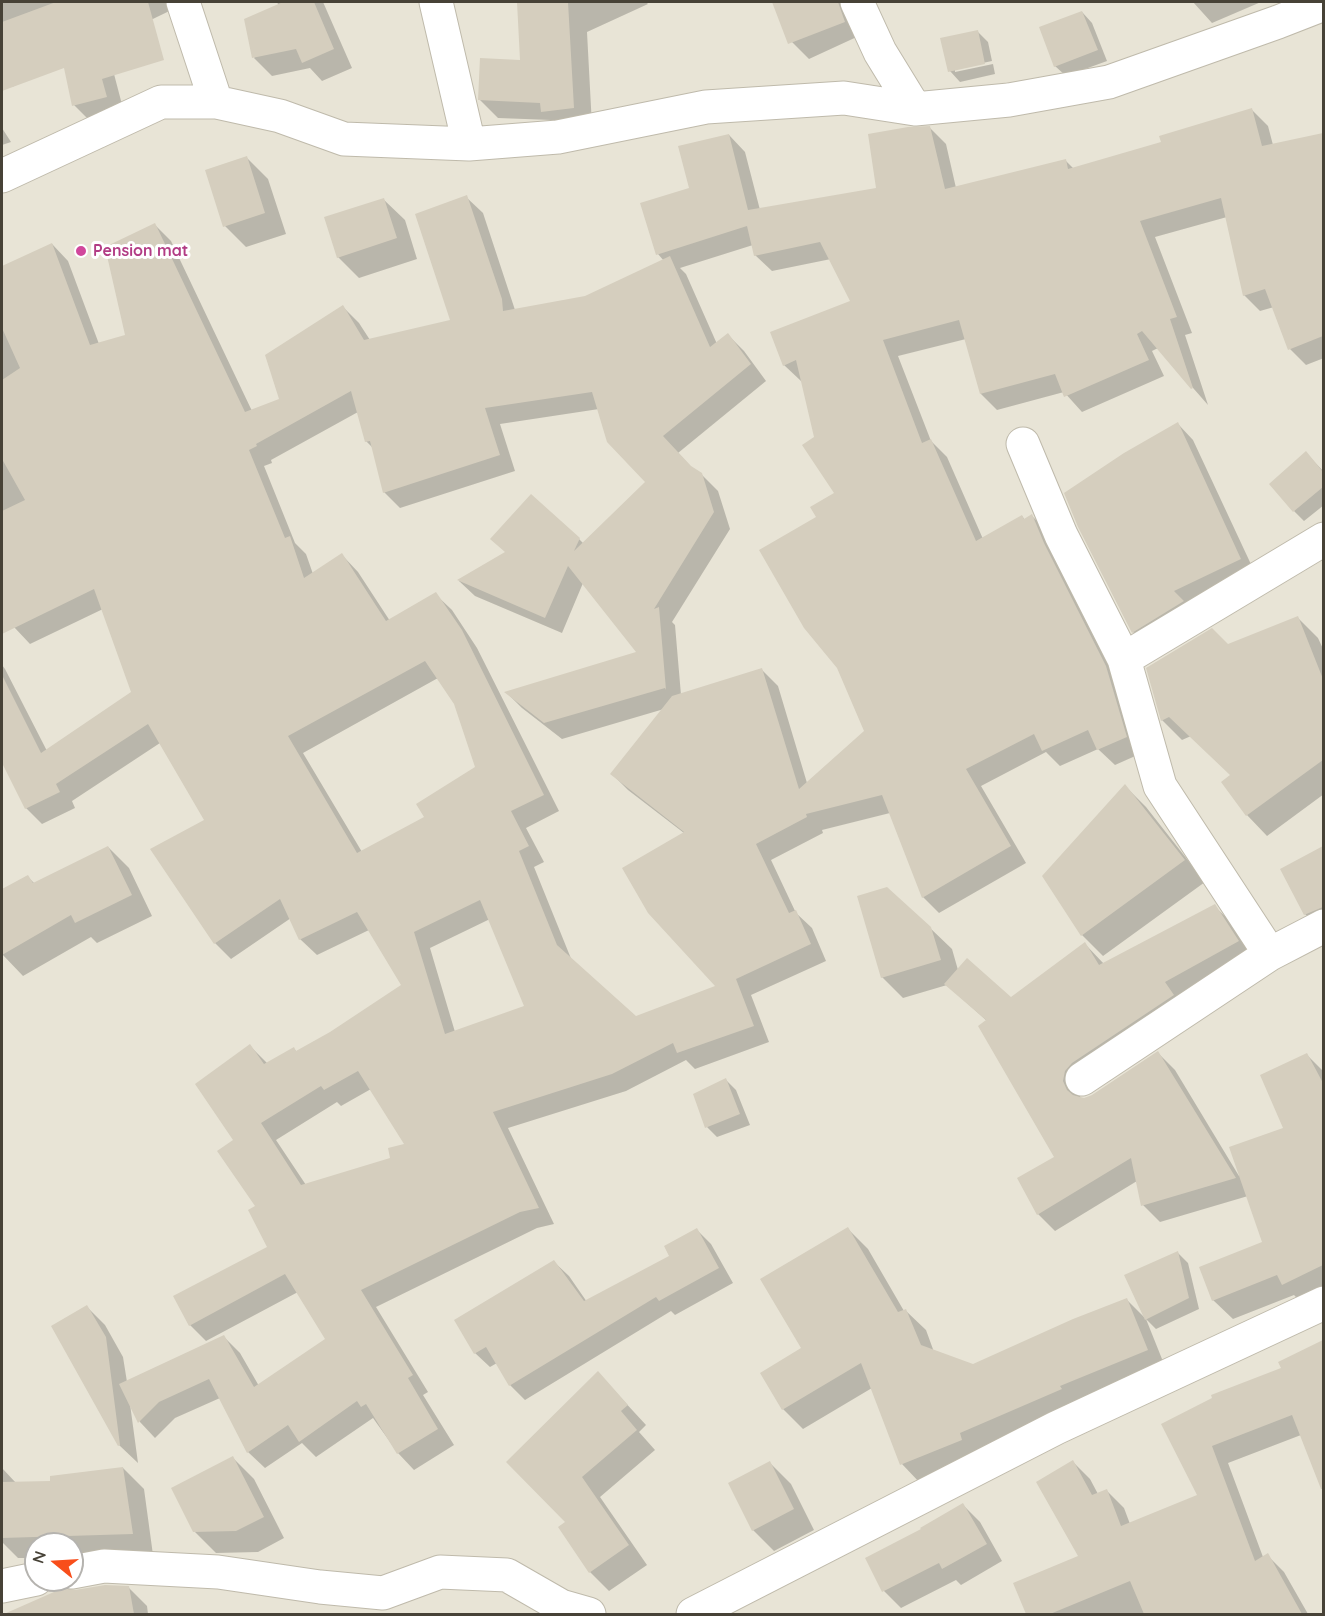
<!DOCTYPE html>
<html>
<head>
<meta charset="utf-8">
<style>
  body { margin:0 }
  #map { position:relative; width:1325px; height:1616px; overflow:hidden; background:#f4f1e8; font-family:Quicksand,sans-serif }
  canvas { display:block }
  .frame { position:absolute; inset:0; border:3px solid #474237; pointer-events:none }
  .north { position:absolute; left:24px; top:1532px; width:60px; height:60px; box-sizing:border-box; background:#fff; border:2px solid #b5b3af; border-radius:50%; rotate:288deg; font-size:16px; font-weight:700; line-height:24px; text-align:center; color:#474237 }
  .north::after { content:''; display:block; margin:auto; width:21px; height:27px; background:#f84e1b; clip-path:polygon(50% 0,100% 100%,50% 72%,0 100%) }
</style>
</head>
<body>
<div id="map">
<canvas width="1325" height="1616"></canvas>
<div class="frame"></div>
<div class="north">N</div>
</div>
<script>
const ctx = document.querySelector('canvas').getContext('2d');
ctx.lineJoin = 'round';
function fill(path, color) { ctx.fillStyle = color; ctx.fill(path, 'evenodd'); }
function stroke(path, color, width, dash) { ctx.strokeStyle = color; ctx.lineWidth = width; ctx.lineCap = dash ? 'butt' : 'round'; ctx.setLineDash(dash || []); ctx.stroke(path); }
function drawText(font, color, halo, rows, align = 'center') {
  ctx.font = font + ' Quicksand,sans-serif'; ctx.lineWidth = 6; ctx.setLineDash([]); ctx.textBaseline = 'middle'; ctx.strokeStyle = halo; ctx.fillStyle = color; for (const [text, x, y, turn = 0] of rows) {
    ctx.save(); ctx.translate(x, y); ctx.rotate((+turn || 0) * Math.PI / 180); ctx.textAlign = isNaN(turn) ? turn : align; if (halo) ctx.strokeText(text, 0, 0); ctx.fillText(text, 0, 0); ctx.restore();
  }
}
fill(new Path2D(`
  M 2,2 L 1323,2 L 1323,1614 L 2,1614 ZM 36,1544 L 72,1544 L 72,1580 L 36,1580 Z`), '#e8e4d6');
fill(new Path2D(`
  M 2,2 L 188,2 L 68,60 L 114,74 L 125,116 L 93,124 L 74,105 L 64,62 L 12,87 L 2,76 Z
  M 277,2 L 323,2 L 352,68 L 322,81 L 310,68 L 272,76 L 254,58 L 283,15 Z
  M 519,2 L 646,2 L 648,4 L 587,32 L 592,126 L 561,130 L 551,120 L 498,118 L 480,100 L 522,61 Z
  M 774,2 L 848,2 L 861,35 L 809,59 L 788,38 Z
  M 1193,2 L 1261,2 L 1212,23 Z
  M 1082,12 L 1092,23 L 1107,61 L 1066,76 L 1055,66 Z
  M 977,31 L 988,42 L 992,61 L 955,69 L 955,72 L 993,64 L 995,74 L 960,82 L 950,71 Z
  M 1252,110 L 1268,126 L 1273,145 L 1324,134 L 1324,358 L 1306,365 L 1290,349 L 1274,307 L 1260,311 L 1244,295 L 1227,217 L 1155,237 L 1192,333 L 1185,335 L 1208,405 L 1158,348 L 1152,351 L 1164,376 L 1082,412 L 1064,392 L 997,410 L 981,394 L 966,339 L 898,356 L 931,441 L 947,457 L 983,539 L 1022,516 L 1025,520 L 1032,516 L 1048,532 L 1122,684 L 1142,753 L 1115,765 L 1098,749 L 1060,766 L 1046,752 L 981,786 L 1026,863 L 939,913 L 923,897 L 890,813 L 822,830 L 823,833 L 771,860 L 796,913 L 812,928 L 826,961 L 751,995 L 769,1042 L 695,1069 L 686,1060 L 626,1091 L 508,1128 L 554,1224 L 537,1228 L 376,1307 L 428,1392 L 423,1395 L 454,1445 L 414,1470 L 398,1453 L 373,1418 L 316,1457 L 302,1443 L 265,1468 L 248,1452 L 220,1398 L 175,1418 L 155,1438 L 140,1422 L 130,1404 L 138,1463 L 119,1445 L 87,1307 L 105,1325 L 123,1357 L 127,1382 L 224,1337 L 240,1353 L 259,1386 L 327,1339 L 298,1292 L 206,1341 L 190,1325 L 269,1247 L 235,1140 L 250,1046 L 268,1064 L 294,1049 L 297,1052 L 331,1033 L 403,986 L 369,930 L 317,955 L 300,939 L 291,918 L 231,959 L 215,943 L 152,850 L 206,821 L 160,743 L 72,801 L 75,808 L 42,824 L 26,808 L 2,759 L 2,665 L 5,669 L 47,751 L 133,693 L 103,609 L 30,644 L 14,627 L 2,601 L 2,268 L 52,244 L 68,261 L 99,344 L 127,336 L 155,225 L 171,241 L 252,411 L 281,399 L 343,307 L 359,323 L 370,340 L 452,321 L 466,197 L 483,213 L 515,310 L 586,297 L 664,261 L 658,254 L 690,189 L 729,135 L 745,152 L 760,210 L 877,189 L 930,128 L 946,144 L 956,188 L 1065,160 L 1074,169 L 1163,144 ZM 753,245 L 755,255 L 772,271 L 831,259 L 852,301 L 784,365 L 801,381 L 803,380 L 816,437 L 836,493 L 819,518 L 866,731 L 807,783 L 778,686 L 761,669 L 681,695 L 675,625 L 672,622 L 730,529 L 718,491 L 701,474 L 693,469 L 678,453 L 766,381 L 744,351 L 728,335 L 717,344 L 686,274 L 680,268 ZM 599,409 L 647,482 L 584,544 L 579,539 L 459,581 L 475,596 L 562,633 L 583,583 L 639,653 L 507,693 L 522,708 L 562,739 L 664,709 L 612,774 L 628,790 L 684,833 L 717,987 L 635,1018 L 572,961 L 534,867 L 544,862 L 526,828 L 559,811 L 477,648 L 452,610 L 435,594 L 390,621 L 358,572 L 342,555 L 313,574 L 306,554 L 295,543 L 264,466 L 272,463 L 271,460 L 358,412 L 366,441 L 373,448 L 384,492 L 400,508 L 515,471 L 500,424 ZM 438,678 L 455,703 L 476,767 L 426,818 L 362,852 L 303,753 ZM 490,919 L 526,1006 L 455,1032 L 430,948 ZM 371,1089 L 406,1145 L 392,1159 L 306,1185 L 276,1140 L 337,1102 L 341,1106 Z
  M 2,128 L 11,142 L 2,145 Z
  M 247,158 L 268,179 L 286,234 L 246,247 L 225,226 Z
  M 383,199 L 405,220 L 417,259 L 359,278 L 338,257 Z
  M 1178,424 L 1193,440 L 1256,575 L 1149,647 L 1133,632 Z
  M 1306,453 L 1324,472 L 1324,505 L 1304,521 L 1294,511 Z
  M 1298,618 L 1318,638 L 1324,651 L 1324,782 L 1322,783 L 1324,794 L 1267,836 L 1247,815 L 1223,783 L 1232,776 L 1191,736 L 1182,740 L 1162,720 L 1228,646 Z
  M 1125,786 L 1146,807 L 1205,882 L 1103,956 L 1082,935 Z
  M 108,847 L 129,868 L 152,916 L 97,943 L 91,937 L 23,976 L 2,954 L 2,891 L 27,876 L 35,884 Z
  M 1324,848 L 1324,932 L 1305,914 L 1282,870 Z
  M 1214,906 L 1231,922 L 1255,958 L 1081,1088 L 1080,1098 L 1084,1099 L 1093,1096 L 1158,1053 L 1175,1070 L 1239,1176 L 1285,1129 L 1307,1055 L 1324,1072 L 1324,1294 L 1303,1304 L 1294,1295 L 1233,1319 L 1213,1300 L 1264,1243 L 1248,1196 L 1160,1222 L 1143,1205 L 1137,1181 L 1055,1231 L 1038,1214 L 1056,1158 L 987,1021 L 947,985 L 903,998 L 882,977 L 930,928 L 952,949 L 958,970 L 1011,999 L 1085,944 L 1104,964 Z
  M 726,1080 L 736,1090 L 750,1125 L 717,1137 L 707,1127 Z
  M 848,1229 L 868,1249 L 904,1311 L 906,1311 L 926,1330 L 934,1352 L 973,1365 L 1126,1299 L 1145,1318 L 1177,1252 L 1188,1263 L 1199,1309 L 1156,1329 L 1146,1319 L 1166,1369 L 921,1484 L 902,1464 L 872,1388 L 803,1429 L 783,1409 L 803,1348 Z
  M 697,1230 L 711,1244 L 733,1283 L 675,1315 L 671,1311 L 525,1400 L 510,1385 L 497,1363 L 490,1367 L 475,1353 L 554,1262 L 569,1276 L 587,1302 L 671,1256 Z
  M 1324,1342 L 1324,1479 L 1315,1469 L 1301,1435 L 1228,1463 L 1263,1557 L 1267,1555 L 1284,1572 L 1308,1614 L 1028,1614 L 1015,1583 L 1080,1557 L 1073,1462 L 1090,1479 L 1098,1494 L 1107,1491 L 1124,1508 L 1130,1524 L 1199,1496 L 1163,1425 L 1283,1369 L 1280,1363 Z
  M 598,1373 L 646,1425 L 639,1432 L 655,1450 L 600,1497 L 647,1565 L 609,1591 L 590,1572 L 567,1522 Z
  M 233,1458 L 254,1479 L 284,1538 L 258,1552 L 216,1553 L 194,1531 Z
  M 770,1463 L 791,1484 L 814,1530 L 774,1551 L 753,1530 Z
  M 2,1468 L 16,1483 L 52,1482 L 123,1468 L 144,1489 L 153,1555 L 72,1557 L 72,1544 L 36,1544 L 36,1558 L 18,1558 L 2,1542 Z
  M 963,1505 L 980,1522 L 1002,1561 L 961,1585 L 956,1580 L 901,1608 L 884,1591 L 867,1558 L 923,1530 Z
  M 129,1588 L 147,1606 L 148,1614 L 10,1614 Z`), '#0003');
fill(new Path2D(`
  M 56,2 L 148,2 L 164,60 L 102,79 L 107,97 L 72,106 L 64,68 L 2,91 L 2,22 Z
  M 283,2 L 314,2 L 334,49 L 302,63 L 296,49 L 252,58 L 244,19 Z
  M 517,2 L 568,2 L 574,108 L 541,112 L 540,103 L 478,100 L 480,58 L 520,60 Z
  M 772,2 L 838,2 L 845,22 L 788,44 Z
  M 1082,11 L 1098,50 L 1054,67 L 1039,27 Z
  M 978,30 L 985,64 L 948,72 L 940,38 Z
  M 1252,108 L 1262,146 L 1323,133 L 1323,336 L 1288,350 L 1265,289 L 1243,296 L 1221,198 L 1140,221 L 1177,317 L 1170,319 L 1193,388 L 1191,389 L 1142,331 L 1137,334 L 1149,360 L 1064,397 L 1055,374 L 980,394 L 959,320 L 883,340 L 922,443 L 931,439 L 976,541 L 1022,515 L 1024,519 L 1032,514 L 1044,543 L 1106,666 L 1127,737 L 1097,750 L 1088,730 L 1042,751 L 1034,734 L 966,769 L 1011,846 L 922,898 L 882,795 L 806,814 L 807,817 L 756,844 L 789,913 L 796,910 L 811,944 L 736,979 L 754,1026 L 677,1053 L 673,1043 L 612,1074 L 493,1112 L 539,1208 L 520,1212 L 361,1290 L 413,1375 L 408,1378 L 438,1429 L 397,1454 L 366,1404 L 361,1407 L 357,1401 L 299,1442 L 288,1425 L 247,1453 L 209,1379 L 159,1402 L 138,1423 L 119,1384 L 224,1335 L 254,1387 L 325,1339 L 285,1274 L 189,1326 L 173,1296 L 267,1247 L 248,1210 L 255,1206 L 217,1151 L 233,1140 L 195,1084 L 250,1044 L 264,1064 L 294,1047 L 296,1051 L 330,1032 L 401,985 L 357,912 L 299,940 L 280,899 L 214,944 L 150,849 L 204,820 L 148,724 L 56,784 L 60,792 L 25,809 L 2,763 L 2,675 L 41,753 L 131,692 L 94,589 L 2,634 L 2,511 L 25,500 L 2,459 L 2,380 L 20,368 L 2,328 L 2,266 L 52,243 L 90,345 L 125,335 L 105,247 L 155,223 L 245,412 L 279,399 L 265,355 L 343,305 L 364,340 L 450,320 L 415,214 L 467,195 L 502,299 L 503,311 L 585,296 L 670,256 L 710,347 L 728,333 L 751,364 L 663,436 L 691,466 L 702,473 L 714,512 L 654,609 L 659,607 L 666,690 L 665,688 L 544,723 L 504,692 L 636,652 L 568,566 L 545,618 L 457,580 L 505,552 L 490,539 L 531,494 L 580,538 L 574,551 L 645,482 L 607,442 L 592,392 L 485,408 L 500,455 L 383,493 L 370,441 L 365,442 L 351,391 L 256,444 L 257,446 L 249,450 L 285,538 L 290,536 L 304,578 L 342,553 L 386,621 L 436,592 L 462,630 L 544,795 L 511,811 L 529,846 L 519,851 L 557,945 L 636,1016 L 715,986 L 648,913 L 622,868 L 684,832 L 610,774 L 672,696 L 762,668 L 799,789 L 864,731 L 837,668 L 804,628 L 759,550 L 816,517 L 810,507 L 834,493 L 802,445 L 814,437 L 796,360 L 783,366 L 770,332 L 850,301 L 820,242 L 754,256 L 747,226 L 656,255 L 640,203 L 689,188 L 678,146 L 729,134 L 748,210 L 876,188 L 868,134 L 908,127 L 930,126 L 945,189 L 1066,159 L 1068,169 L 1161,142 L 1159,136 ZM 425,661 L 454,704 L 475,767 L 416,804 L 424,817 L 357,853 L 288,736 ZM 480,900 L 524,1006 L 445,1034 L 414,932 ZM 358,1071 L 404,1144 L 388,1148 L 390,1158 L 301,1185 L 261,1123 L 321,1086 L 324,1090 Z
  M 247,156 L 265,213 L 223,227 L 205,170 Z
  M 384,198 L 397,238 L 337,258 L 324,217 Z
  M 1178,422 L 1241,559 L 1174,591 L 1184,601 L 1132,633 L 1078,527 L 1064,493 L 1124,453 Z
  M 1306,451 L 1323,472 L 1323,487 L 1293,512 L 1269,484 Z
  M 1298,616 L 1323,679 L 1323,760 L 1246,816 L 1221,782 L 1230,775 L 1169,717 L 1161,721 L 1146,668 L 1212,628 L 1228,644 Z
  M 1125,784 L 1185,860 L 1081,936 L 1042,876 Z
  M 108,846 L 132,895 L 75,923 L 71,915 L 2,955 L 2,889 L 28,875 L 33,883 Z
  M 1323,846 L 1323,907 L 1304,915 L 1280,869 Z
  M 887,887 L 931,927 L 941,960 L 881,978 L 857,896 Z
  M 1215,904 L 1239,941 L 1165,982 L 1174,995 L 1072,1063 L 1065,1071 L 1063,1081 L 1067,1090 L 1073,1095 L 1084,1098 L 1092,1095 L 1158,1051 L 1236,1178 L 1141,1206 L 1131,1158 L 1037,1215 L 1017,1178 L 1054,1157 L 978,1026 L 986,1020 L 944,984 L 967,958 L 1011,997 L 1085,942 L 1099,965 Z
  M 1307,1053 L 1323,1083 L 1323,1265 L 1282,1285 L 1277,1275 L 1212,1301 L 1199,1267 L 1262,1242 L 1229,1147 L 1283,1128 L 1260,1075 Z
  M 726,1078 L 740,1114 L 705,1128 L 693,1094 Z
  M 848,1227 L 898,1312 L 906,1309 L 921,1345 L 973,1364 L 1073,1319 L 1127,1298 L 1148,1350 L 1060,1386 L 1062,1389 L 960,1433 L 962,1440 L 900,1465 L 861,1363 L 782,1410 L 760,1373 L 801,1348 L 760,1279 Z
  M 697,1228 L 719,1268 L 659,1301 L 656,1297 L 509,1386 L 486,1347 L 474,1354 L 454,1320 L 554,1260 L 584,1301 L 669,1256 L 664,1246 Z
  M 1178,1251 L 1189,1298 L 1145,1320 L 1124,1275 Z
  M 87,1305 L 106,1337 L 120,1445 L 118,1446 L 51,1326 Z
  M 1323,1340 L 1323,1489 L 1321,1489 L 1292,1415 L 1212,1446 L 1255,1561 L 1268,1553 L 1302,1614 L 1144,1614 L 1130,1581 L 1050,1614 L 1026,1614 L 1013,1583 L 1078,1556 L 1036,1482 L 1073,1460 L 1092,1495 L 1107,1489 L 1121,1526 L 1197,1495 L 1161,1424 L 1212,1398 L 1211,1395 L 1281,1368 L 1278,1362 Z
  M 598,1371 L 628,1405 L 621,1411 L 637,1430 L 582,1477 L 629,1545 L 589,1573 L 558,1527 L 565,1522 L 506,1462 Z
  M 233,1456 L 264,1517 L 236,1531 L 193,1532 L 171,1488 Z
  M 770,1461 L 794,1509 L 752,1531 L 728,1483 Z
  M 123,1467 L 133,1534 L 2,1538 L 2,1482 L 50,1481 L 50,1476 Z
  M 963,1503 L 987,1544 L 942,1569 L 939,1563 L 882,1592 L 865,1558 L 921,1529 L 920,1528 Z
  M 105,1585 L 129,1586 L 134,1614 L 4,1614 L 63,1588 L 75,1590 Z`), '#d5cebe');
const street = new Path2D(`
  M 183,2 L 216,102
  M 436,2 L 469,144
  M 857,2 L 880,52 L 915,109
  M 2,176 L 161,102 L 216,102 L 280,116 L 344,139 L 469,144 L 558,137 L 706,107 L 844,98 L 915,109 L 1009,100 L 1109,82 L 1278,22 L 1324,4
  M 1023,444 L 1061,535 L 1124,659 L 1160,786 L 1270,954
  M 1124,659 L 1324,539
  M 1082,1079 L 1270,954 L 1324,926
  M 72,1572 L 104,1566 L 218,1572 L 320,1587 L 383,1593 L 440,1572 L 507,1575 L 561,1606 L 589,1614
  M 2,1586 L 36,1579
  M 693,1614 L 1056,1428 L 1324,1303`);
stroke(street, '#bfbaab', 35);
stroke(street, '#fff', 33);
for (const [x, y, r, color] of [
  [81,251,6,"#d1479c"]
]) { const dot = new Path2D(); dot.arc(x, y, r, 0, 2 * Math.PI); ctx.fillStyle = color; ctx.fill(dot); stroke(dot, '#fff', 2); }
drawText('bold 16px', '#b23c85', '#fff', [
  ["Pension mat",93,251]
], 'left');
</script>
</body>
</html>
